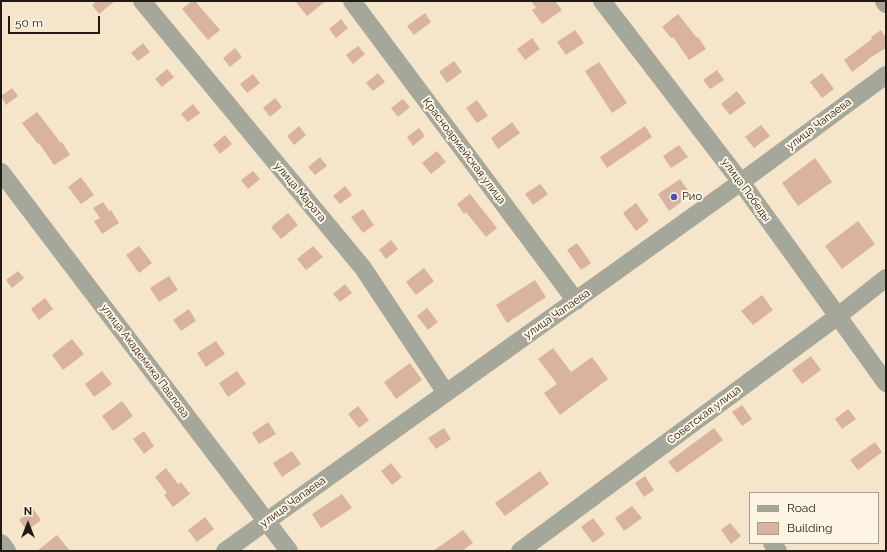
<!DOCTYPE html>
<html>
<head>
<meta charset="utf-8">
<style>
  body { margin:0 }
  #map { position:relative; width:887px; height:552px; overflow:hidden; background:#f5e5cb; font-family:Raleway,sans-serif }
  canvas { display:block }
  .frame { position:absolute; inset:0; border:2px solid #211b11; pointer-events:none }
  .legend { position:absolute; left:749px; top:492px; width:130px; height:52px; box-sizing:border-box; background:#fdf4e4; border:1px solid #a59d90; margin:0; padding:5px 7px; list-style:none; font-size:12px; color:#211b11 }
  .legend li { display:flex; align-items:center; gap:8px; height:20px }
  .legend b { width:20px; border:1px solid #a59d90 }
  .north { position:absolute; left:8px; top:504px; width:40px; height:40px; -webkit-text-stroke:3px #fdf4e4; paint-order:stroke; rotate:0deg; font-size:11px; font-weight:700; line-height:16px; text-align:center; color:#211b11 }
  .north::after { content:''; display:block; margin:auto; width:14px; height:18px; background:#211b11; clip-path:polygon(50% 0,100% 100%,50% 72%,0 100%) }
  .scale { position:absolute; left:8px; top:16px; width:92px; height:18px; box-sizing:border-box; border:2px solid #211b11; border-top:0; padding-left:5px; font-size:12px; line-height:14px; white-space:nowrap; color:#211b11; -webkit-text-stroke:3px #fdf4e4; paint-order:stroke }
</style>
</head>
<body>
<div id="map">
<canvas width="887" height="552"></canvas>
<div class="frame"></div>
<ul class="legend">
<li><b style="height:5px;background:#a5a79a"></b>Road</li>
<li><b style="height:11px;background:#d9b39f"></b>Building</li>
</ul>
<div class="north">N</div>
<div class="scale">50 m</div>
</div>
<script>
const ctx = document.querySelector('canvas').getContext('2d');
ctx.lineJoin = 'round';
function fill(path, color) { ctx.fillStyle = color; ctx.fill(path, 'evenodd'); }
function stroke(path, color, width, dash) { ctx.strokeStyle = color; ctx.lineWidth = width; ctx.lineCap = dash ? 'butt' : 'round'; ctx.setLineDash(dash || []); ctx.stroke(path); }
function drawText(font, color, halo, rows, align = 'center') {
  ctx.font = font + ' Raleway,sans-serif'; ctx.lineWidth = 4; ctx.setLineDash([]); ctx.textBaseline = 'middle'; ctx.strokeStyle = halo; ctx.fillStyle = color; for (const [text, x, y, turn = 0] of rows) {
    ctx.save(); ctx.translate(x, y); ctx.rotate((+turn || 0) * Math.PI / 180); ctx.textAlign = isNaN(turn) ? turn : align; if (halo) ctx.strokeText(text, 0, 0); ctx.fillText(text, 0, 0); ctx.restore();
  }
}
fill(new Path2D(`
  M 97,1 L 115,1 L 99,14 L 92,5 Z
  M 192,1 L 195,1 L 220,30 L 208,40 L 182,9 Z
  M 295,1 L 326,1 L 307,16 Z
  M 531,1 L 555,1 L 562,10 L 542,24 L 532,10 L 536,8 Z
  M 425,13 L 431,22 L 414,35 L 407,26 Z
  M 678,14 L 697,38 L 698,37 L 706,49 L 689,60 L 673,37 L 671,38 L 662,27 Z
  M 341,19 L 348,28 L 336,38 L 329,29 Z
  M 575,30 L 584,43 L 566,55 L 557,42 Z
  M 881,30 L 886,38 L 886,48 L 868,59 L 868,60 L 852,72 L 844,60 L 872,39 L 871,37 Z
  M 532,38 L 540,49 L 525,60 L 517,49 Z
  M 143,43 L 150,52 L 138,61 L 131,53 Z
  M 358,46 L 365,54 L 353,64 L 346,55 Z
  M 235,48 L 242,57 L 230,67 L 223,58 Z
  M 454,61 L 462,72 L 447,83 L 439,72 Z
  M 599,62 L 627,103 L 612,113 L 585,71 Z
  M 167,69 L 174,77 L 162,87 L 155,79 Z
  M 717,70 L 724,80 L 710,89 L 703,80 Z
  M 378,73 L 385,82 L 373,91 L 366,83 Z
  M 822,73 L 834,89 L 822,98 L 810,82 Z
  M 253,74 L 260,83 L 247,93 L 240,84 Z
  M 12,88 L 18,96 L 6,105 L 1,96 Z
  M 737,91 L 746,103 L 730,115 L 721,104 Z
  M 275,98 L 282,107 L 270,117 L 263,108 Z
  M 403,99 L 410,107 L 398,117 L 391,108 Z
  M 477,100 L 488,116 L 477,123 L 466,108 Z
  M 193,104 L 200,113 L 188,122 L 181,114 Z
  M 37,112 L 61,143 L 62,142 L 70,155 L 54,165 L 39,143 L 38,144 L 22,123 Z
  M 512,122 L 520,133 L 498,149 L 491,138 Z
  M 761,125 L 770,136 L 754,148 L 745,137 Z
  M 299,126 L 306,135 L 294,145 L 287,136 Z
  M 645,126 L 652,137 L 607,168 L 600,157 Z
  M 419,128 L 425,136 L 413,146 L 407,137 Z
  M 225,135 L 232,144 L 220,154 L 213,145 Z
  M 679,145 L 688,157 L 671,168 L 663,156 Z
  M 437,151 L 446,162 L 431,174 L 422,163 Z
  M 320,157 L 327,166 L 315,175 L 308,167 Z
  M 815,158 L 832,182 L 798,206 L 782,183 Z
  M 253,171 L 260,179 L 248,189 L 241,180 Z
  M 81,177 L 94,195 L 81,204 L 68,187 Z
  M 680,179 L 691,195 L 669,211 L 658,194 Z
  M 540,184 L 548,194 L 533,205 L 525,194 Z
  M 345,186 L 352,195 L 340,204 L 333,196 Z
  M 470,194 L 497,228 L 486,237 L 466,212 L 464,214 L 457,204 Z
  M 103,202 L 109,211 L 111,210 L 119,223 L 102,234 L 94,221 L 100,218 L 93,208 Z
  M 636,203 L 649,221 L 636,231 L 623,213 Z
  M 363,209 L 374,225 L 363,233 L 351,217 Z
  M 288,213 L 298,225 L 281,239 L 271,227 Z
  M 858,221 L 875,244 L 842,269 L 825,246 Z
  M 391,240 L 398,249 L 386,259 L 379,250 Z
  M 577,243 L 591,263 L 581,270 L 567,250 Z
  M 139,246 L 152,263 L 139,273 L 126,255 Z
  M 313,246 L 323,257 L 306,270 L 297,259 Z
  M 424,268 L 434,281 L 416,295 L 406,282 Z
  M 18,271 L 24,278 L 12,288 L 6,280 Z
  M 169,276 L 178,290 L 159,302 L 150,288 Z
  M 535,280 L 546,297 L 507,323 L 496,305 Z
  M 345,284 L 352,293 L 340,302 L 333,294 Z
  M 762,295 L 773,310 L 753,325 L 741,311 Z
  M 45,298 L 53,309 L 39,320 L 31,309 Z
  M 427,308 L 438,322 L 428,330 L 417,316 Z
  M 189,309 L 196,321 L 181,331 L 173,320 Z
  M 72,339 L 84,354 L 63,370 L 52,355 Z
  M 216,341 L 225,354 L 206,367 L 197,353 Z
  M 553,348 L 571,372 L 592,357 L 608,379 L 560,415 L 544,393 L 557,384 L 538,359 Z
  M 811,356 L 821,370 L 802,384 L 792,370 Z
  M 410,363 L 422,380 L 396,399 L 384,382 Z
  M 102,371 L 112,384 L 94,397 L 85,384 Z
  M 237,371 L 246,384 L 228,397 L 219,383 Z
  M 122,401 L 133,416 L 113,431 L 102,416 Z
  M 742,405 L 752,419 L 742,426 L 732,412 Z
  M 358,406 L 369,420 L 359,428 L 348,414 Z
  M 848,409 L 856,419 L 842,429 L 835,419 Z
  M 268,422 L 276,434 L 259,444 L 252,433 Z
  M 444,428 L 451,439 L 436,449 L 428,438 Z
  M 714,428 L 723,440 L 677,473 L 668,462 Z
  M 144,431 L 154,446 L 144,454 L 133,439 Z
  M 875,442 L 882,452 L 858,470 L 850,460 Z
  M 292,451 L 301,464 L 282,477 L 273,463 Z
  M 391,463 L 402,477 L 392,485 L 381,471 Z
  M 166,468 L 178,484 L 181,482 L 190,494 L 173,507 L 164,495 L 167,493 L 155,477 Z
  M 540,471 L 549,484 L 505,516 L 495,503 Z
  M 645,476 L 654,490 L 644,497 L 635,483 Z
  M 342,494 L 352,508 L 321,528 L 312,514 Z
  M 632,506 L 642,518 L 624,531 L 615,518 Z
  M 33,509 L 41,520 L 27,531 L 19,520 Z
  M 205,517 L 214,529 L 197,542 L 188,530 Z
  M 593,518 L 605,534 L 593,543 L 581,527 Z
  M 730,523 L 741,536 L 731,544 L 721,530 Z
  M 463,530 L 473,543 L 462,551 L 433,551 Z
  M 57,535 L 70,551 L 37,551 Z`), '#d9b39f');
stroke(new Path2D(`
  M 142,1 L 363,268 L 446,393
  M 352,1 L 576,301
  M 602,1 L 741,182 L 886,383
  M 884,1 L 886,4
  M 1,172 L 289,551
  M 1,543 L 7,551
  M 772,543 L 778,551
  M 225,551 L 741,182 L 886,75
  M 520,551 L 838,316 L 886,278`), '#a5a79a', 18);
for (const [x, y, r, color] of [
  [674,197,4,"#5248bf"]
]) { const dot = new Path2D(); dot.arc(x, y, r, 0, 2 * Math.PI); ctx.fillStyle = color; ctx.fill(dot); stroke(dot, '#fdf4e4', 1.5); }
drawText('11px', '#211b11', '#fdf4e4', [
  ["улица Чапаева",819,124,-37],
  ["Красноармейская улица",464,151,53],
  ["улица Победы",746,190,54],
  ["улица Марата",300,192,50],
  ["улица Чапаева",557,314,-35],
  ["улица Академика Павлова",145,361,53],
  ["Советская улица",704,415,-37],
  ["улица Чапаева",293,502,-36]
]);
drawText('11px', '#211b11', '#fdf4e4', [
  ["Рио",682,197]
], 'left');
</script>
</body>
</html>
